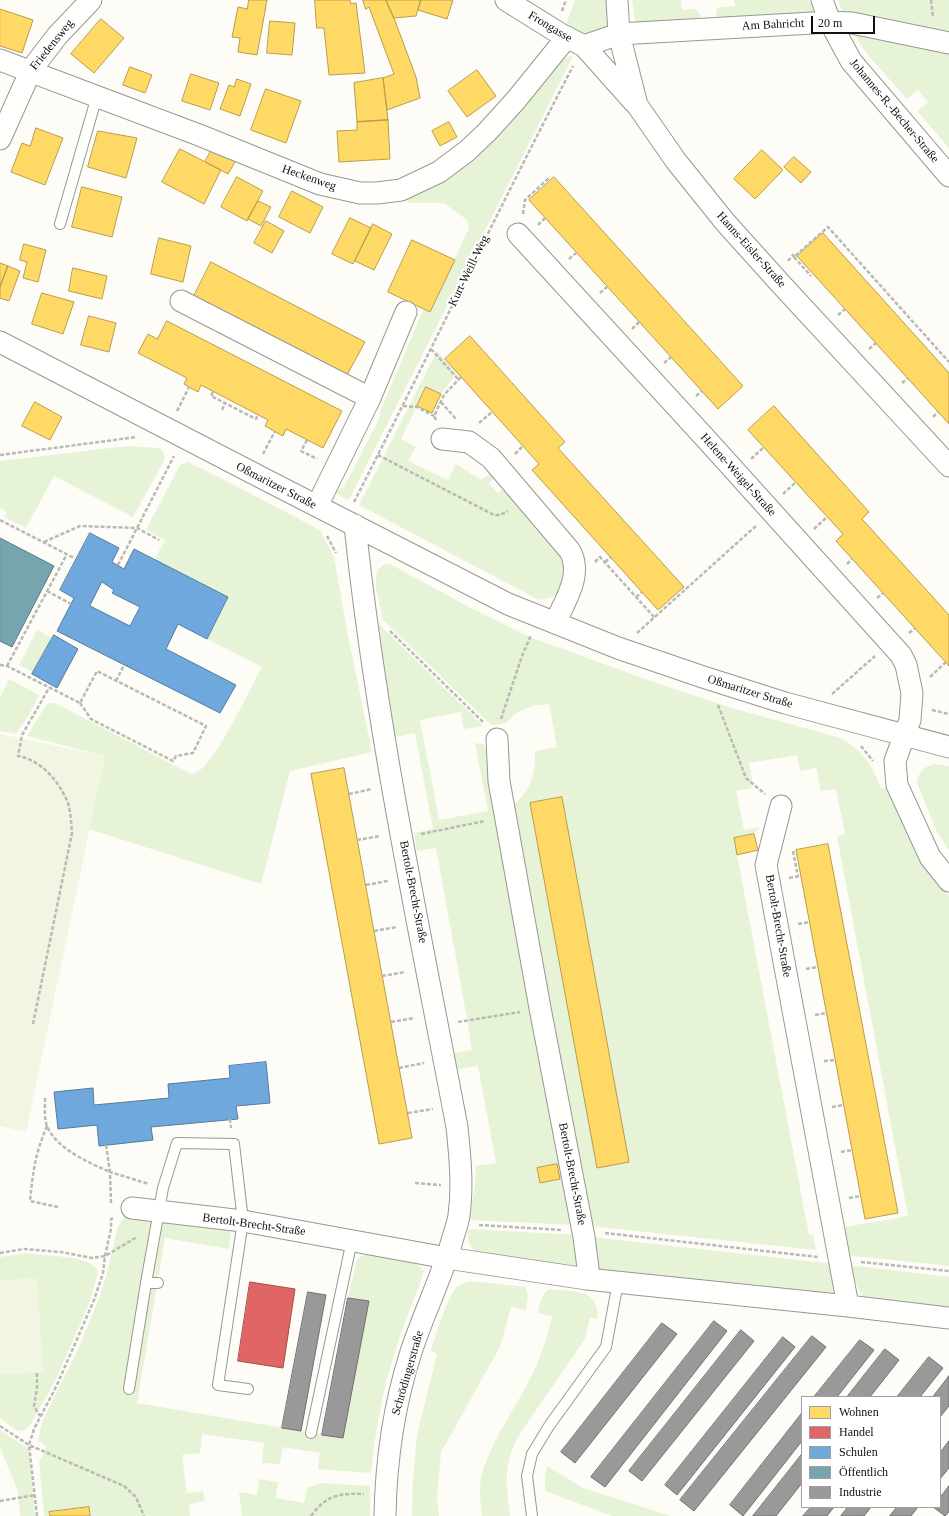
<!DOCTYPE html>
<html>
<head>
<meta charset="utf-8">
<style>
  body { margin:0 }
  #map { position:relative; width:949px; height:1516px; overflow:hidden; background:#fdfcf7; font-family:Georgia,serif }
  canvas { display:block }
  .legend { position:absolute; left:801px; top:1396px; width:140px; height:112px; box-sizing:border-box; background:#fff; border:1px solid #a0a0a0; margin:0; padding:5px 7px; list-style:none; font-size:12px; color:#111 }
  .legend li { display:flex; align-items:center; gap:8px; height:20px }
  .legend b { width:20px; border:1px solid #a0a0a0 }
  .scale { position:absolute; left:811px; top:16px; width:64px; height:18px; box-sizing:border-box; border:2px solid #111; border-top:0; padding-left:5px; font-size:12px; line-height:14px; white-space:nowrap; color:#111; -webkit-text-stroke:3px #fff; paint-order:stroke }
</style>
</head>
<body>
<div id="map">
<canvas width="949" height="1516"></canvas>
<ul class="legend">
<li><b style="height:11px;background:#ffd966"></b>Wohnen</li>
<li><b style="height:11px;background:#e06666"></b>Handel</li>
<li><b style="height:11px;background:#6fa8dc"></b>Schulen</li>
<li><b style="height:11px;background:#76a5af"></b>Öffentlich</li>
<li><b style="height:11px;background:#999"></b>Industrie</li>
</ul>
<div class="scale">20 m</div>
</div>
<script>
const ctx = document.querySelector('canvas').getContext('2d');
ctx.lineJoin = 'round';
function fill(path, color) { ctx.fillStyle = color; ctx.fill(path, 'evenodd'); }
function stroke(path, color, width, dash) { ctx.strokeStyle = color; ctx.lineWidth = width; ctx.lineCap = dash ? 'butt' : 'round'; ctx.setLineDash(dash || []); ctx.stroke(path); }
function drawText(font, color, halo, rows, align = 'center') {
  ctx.font = font + ' Georgia,serif'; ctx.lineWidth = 4; ctx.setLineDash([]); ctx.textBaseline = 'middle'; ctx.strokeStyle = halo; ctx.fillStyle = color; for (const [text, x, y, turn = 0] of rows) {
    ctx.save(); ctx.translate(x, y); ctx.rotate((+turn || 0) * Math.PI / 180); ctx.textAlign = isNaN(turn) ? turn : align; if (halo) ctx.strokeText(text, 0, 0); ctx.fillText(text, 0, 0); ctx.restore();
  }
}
fill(new Path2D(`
  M 575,0 L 606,0 L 609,25 L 605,32 L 591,39 L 566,25 Z
  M 632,0 L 681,0 L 682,10 L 696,9 L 700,15 L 700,19 L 636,28 Z
  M 734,0 L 809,0 L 814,12 L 718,19 C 715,14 715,11 719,7 L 735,6 Z
  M 838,0 L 949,0 L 949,32 L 864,15 L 843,14 Z
  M 852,31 L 949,47 L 949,148 L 917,111 L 928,102 L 918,90 L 907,99 L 867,54 Z
  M 573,56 L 349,500 L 335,493 L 338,489 L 344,487 L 381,415 L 379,414 L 424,308 L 430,311 L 469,228 L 467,220 L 444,203 L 408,203 L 406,196 L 556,62 L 564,58 Z
  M 437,351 L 457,373 L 441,394 L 426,388 L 401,439 L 416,447 L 408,461 L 448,480 L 456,464 L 481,480 L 494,470 L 498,474 L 489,483 L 498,493 L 507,485 L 545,526 L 568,570 C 561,589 562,597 539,600 L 359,505 Z
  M 128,446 L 159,448 L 163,451 L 165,459 L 133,517 L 54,476 L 26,528 L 4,517 L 7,512 L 0,508 L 0,461 Z
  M 188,462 L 232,484 L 320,530 L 334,557 L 348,636 L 372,752 L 290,771 L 261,884 L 89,829 L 105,756 L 27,736 L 45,707 L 48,703 L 53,703 L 59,705 L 191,774 C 210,777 252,684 262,667 L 207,639 L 228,596 L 154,560 L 165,540 L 146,530 L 179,467 L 181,464 Z
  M 386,564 L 390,564 L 469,607 L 530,637 L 659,684 L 732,708 L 837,737 C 863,749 871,763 881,788 L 889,788 L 912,843 L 925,865 L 949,896 L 949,1266 L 845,1255 L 843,1235 L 844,1227 L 908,1216 L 837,836 L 845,834 L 836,789 L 821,791 L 816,768 L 800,771 L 797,755 L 749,763 L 752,780 L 751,788 L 736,791 L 744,830 L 760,827 L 754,834 L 734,839 L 809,1235 L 813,1234 L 816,1250 L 589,1226 L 512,808 C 515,802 521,799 524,794 C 535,778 535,769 535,751 L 557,747 L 549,704 L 532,706 L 518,712 L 504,724 L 491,725 L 383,620 L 376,588 L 376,575 L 379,569 L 383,565 Z
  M 379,624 L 483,726 L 464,729 L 461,712 L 420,720 L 439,820 L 488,811 L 475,743 L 483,744 L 486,748 L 575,1225 L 469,1220 L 475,1186 L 476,1166 L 496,1163 L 478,1066 L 458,1069 L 453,1053 L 472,1050 L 468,1024 L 436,848 L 417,851 L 414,833 L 433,829 L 415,733 L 395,737 L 376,625 Z
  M 37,630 L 52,638 L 33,672 L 19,665 Z
  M 9,679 L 39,695 L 29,715 L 16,734 L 0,731 L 0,697 Z
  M 935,764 L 949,766 L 949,850 L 937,832 L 917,783 C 918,772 924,766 935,764 Z
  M 130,1215 L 231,1231 L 229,1249 L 165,1238 L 137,1403 L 343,1438 L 369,1302 L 348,1298 L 357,1259 L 368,1253 L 416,1261 L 419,1267 L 424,1271 C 416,1297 404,1322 396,1348 C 383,1389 375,1431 371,1473 L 318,1469 L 320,1453 L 283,1447 L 280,1464 L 262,1463 L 264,1443 L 202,1434 L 200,1453 L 182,1455 L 187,1493 L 203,1491 L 205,1501 L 189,1504 L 190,1516 L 90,1516 L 88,1507 L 50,1512 L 50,1516 L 44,1516 L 39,1460 L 44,1455 L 46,1446 L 38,1441 L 42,1422 L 80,1345 L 98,1301 L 107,1273 L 117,1229 L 122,1220 Z
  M 468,1229 L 578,1235 L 578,1264 L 575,1267 L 480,1255 C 471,1248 466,1241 468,1229 Z
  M 591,1237 L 835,1264 L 836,1286 L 831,1294 L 602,1270 L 597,1266 Z
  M 26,1253 C 40,1255 86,1256 95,1267 C 96,1267 98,1272 98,1273 L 91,1299 L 72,1343 L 54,1383 L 30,1425 L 25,1430 L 17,1431 L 0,1418 L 0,1257 Z
  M 848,1265 L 949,1277 L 949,1308 L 864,1298 L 855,1282 Z
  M 470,1281 L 526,1287 L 528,1296 L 526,1310 L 511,1307 L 500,1347 L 441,1452 L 437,1498 L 439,1516 L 412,1516 L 413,1478 L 417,1435 L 437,1354 L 431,1351 C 435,1337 447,1298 456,1288 C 459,1284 465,1283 470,1281 Z
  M 549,1289 C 573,1292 599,1287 598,1319 L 590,1318 L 585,1339 L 519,1435 C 503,1465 506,1483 510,1516 L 482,1516 C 480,1501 478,1482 484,1467 C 495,1435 516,1407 531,1377 C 541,1358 547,1337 552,1316 L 538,1313 C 540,1303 541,1294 549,1289 Z
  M 0,1430 L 29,1449 L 35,1516 L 20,1516 L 18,1491 L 0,1448 Z
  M 547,1466 L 583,1488 L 671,1516 L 612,1516 L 545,1491 L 545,1478 Z
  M 259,1479 L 278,1482 L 276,1498 L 304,1503 L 307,1488 L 321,1483 L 370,1486 L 370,1516 L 242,1516 L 239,1492 L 257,1495 Z`), '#e7f3d7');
fill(new Path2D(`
  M 0,734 L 105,756 L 26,1132 L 0,1126 Z
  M 37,1278 L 43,1372 L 0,1375 L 0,1280 Z`), '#f0f6e1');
const homes = new Path2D(`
  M 249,0 L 267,0 L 257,55 L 238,52 L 240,38 L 232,37 L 238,7 L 247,9 Z
  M 315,0 L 350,0 L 351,4 L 356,3 L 365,73 L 329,75 L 324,28 L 317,28 Z
  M 363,0 L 386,0 L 394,18 L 416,77 L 420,98 L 387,110 L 383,78 L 394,74 L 369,7 L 366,9 Z
  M 386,0 L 421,0 L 416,16 L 394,18 Z
  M 421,0 L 453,0 L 447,19 L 418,10 Z
  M 0,9 L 33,20 L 22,53 L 0,46 Z
  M 101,19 L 124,38 L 94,73 L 71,54 Z
  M 270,21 L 295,23 L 292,55 L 267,53 Z
  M 130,67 L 152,75 L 145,93 L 123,85 Z
  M 477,70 L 496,96 L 467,117 L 448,91 Z
  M 191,74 L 219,83 L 210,110 L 182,101 Z
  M 383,78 L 388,120 L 357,122 L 354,83 Z
  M 237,79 L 251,84 L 240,116 L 220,109 L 229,85 L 234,87 Z
  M 266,89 L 301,101 L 286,143 L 251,130 Z
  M 388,120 L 390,159 L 339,162 L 337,131 L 357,130 L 357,122 Z
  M 449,122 L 457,137 L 440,146 L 432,131 Z
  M 36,128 L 63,138 L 45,185 L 11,172 L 22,143 L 30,146 Z
  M 98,131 L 137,138 L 126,178 L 88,167 Z
  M 180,149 L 221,170 L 204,204 L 162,182 Z
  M 212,149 L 238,157 L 228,174 L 205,162 Z
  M 762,150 L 783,170 L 755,199 L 734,179 Z
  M 794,157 L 811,172 L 801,183 L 784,167 Z
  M 237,177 L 263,191 L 247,221 L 221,207 Z
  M 554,177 L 743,386 L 718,409 L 529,200 Z
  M 82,187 L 122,197 L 112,237 L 72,227 Z
  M 292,191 L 323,207 L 310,233 L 279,217 Z
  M 258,201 L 271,207 L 261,226 L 248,219 Z
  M 350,218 L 371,228 L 353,264 L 332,254 Z
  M 266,221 L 284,231 L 272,253 L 254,243 Z
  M 373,224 L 392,234 L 374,270 L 355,261 Z
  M 823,233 L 949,373 L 949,424 L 797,256 Z
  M 159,238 L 191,246 L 183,282 L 151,274 Z
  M 412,240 L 455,260 L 430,312 L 388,292 Z
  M 24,244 L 46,250 L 38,282 L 23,278 L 27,262 L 20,260 Z
  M 211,262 L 365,342 L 347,375 L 194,296 Z
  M 0,263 L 8,266 L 0,287 Z
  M 8,266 L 20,271 L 9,301 L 0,298 L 0,287 Z
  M 73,268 L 107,276 L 102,299 L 69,291 Z
  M 42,293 L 74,302 L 63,334 L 32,324 Z
  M 89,316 L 116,323 L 109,352 L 81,345 Z
  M 167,321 L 342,411 L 323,448 L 286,429 L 283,436 L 265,426 L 268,420 L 201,385 L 198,392 L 189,387 L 184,384 L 187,378 L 138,353 L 148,334 L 157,339 Z
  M 470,336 L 565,442 L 558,448 L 684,587 L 658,610 L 532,470 L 539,464 L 445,359 Z
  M 426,387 L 441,394 L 432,413 L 417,406 Z
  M 35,402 L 62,417 L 50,440 L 22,426 Z
  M 774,406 L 869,512 L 862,519 L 949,615 L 949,666 L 836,541 L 843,534 L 748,430 Z
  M 344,768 L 412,1138 L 379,1144 L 311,774 Z
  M 562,797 L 629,1162 L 597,1168 L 530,803 Z
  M 754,834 L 758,850 L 737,855 L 734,838 Z
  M 828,844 L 898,1213 L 865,1219 L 796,850 Z
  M 557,1164 L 560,1179 L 540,1183 L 537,1168 Z
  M 89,1507 L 90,1516 L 50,1516 L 49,1512 Z`);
fill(homes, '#ffd966');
stroke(homes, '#b89d4c', 1);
const shops = new Path2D(`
  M 250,1282 L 295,1289 L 283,1368 L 238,1361 Z`);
fill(shops, '#e06666');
stroke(shops, '#a24c4c', 1);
const schools = new Path2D(`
  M 90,533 L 119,548 L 112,562 L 124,569 L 134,549 L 228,597 L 207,639 L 178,624 L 166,649 L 236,685 L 220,713 L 57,631 L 74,598 L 60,590 ZM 102,582 L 114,590 L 112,593 L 140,607 L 130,626 L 90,606 Z
  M 54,635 L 78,649 L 57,688 L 32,674 Z
  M 266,1062 L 270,1103 L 236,1106 L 238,1119 L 151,1127 L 153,1140 L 99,1146 L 97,1125 L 58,1129 L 54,1092 L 93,1088 L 94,1105 L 169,1098 L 168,1084 L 230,1078 L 229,1066 Z`);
fill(schools, '#6fa8dc');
stroke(schools, '#537b9f', 1);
const public = new Path2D(`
  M 0,538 L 54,566 L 12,647 L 0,641 Z`);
fill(public, '#76a5af');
stroke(public, '#587980', 1);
const industry = new Path2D(`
  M 308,1292 L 326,1295 L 301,1431 L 282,1428 Z
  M 348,1298 L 369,1301 L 343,1438 L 322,1435 Z
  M 714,1321 L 727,1331 L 605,1487 L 591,1477 Z
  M 662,1323 L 677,1334 L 575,1463 L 561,1452 Z
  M 741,1330 L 754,1341 L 642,1481 L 629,1471 Z
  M 812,1336 L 826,1347 L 694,1511 L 680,1500 Z
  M 783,1337 L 795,1347 L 677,1495 L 665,1485 Z
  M 860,1340 L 874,1350 L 837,1397 L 814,1397 Z
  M 885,1349 L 899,1360 L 870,1397 L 847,1397 Z
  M 929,1357 L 943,1368 L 920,1397 L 897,1397 Z
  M 949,1376 L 949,1406 L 940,1417 L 940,1397 L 933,1397 Z
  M 802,1413 L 802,1441 L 743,1516 L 730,1505 Z
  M 949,1441 L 949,1468 L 940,1479 L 940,1453 Z
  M 802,1454 L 802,1483 L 776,1516 L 753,1516 Z
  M 949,1486 L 949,1512 L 945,1516 L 933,1507 L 940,1507 L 940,1498 Z
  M 811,1507 L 834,1507 L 827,1516 L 803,1516 Z
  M 848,1507 L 871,1507 L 864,1516 L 841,1516 Z
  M 897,1507 L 918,1507 L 911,1516 L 890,1516 Z`);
fill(industry, '#999');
stroke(industry, '#707070', 1);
const lane = new Path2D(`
  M 60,224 L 97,96
  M 146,1283 L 158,1283
  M 129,1389 L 146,1283 L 163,1188 L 177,1143 L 234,1144 L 243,1221 L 218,1385 L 248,1389
  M 311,1433 L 352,1240
  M 532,1516 L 527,1476 L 532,1454 L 549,1426 L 606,1347 L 618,1282`);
const street = new Path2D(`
  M 506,0 L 562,35 L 584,46 L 634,102
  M 617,0 L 619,34 L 637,105 L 676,161 L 725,222 L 779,282 L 949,466
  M 822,0 L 830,22 L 851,61 L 949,176
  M 584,46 L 619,34 L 830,22 L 852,23 L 949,43
  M 0,60 L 199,135 L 320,184 L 360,193 L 377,193 L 401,190 L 439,172 L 467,151 L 487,132 L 516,100 L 567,37
  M 0,139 L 31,70 L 57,36 L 91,0
  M 518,234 L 707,440 L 901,655 L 906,665 L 912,693 L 910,720 L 895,761 L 897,785 L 930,857 L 949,881
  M 181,301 L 370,398
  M 0,342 L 270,482 L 508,604 L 618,648 L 703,677 L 785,703 L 949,747
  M 442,439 L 469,442 L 491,458 L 570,551 C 583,575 565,601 555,623
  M 317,506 L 370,398 L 406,312
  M 355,525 C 376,728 419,927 457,1127 C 460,1156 463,1186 459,1215 C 458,1224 454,1233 452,1241 C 441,1279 423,1315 411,1352 C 394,1405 386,1461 385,1516
  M 497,739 L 499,781 L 540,1008 L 584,1237 L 588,1268 L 587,1279
  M 781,806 L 766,865 L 848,1306
  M 132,1208 L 243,1221 L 447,1258 L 587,1279 L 848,1306 L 949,1318`);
stroke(lane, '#979795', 12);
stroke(street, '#979795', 23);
stroke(new Path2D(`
  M 931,0 L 933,17
  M 562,11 L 566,0
  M 523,214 L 525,200 L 550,177
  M 538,225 L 545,218
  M 794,257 L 811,276
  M 569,259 L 576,253
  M 788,261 L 793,255 L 794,257 L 828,227 L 949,362
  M 600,293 L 607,287
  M 838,315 L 845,309
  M 632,329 L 639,322
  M 431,349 L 459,380
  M 869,349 L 876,343
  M 664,363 L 671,357
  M 902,383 L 908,378
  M 213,392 L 211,396 L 256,419 L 258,414
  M 696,396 L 702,391
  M 441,402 L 456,419
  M 403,406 L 417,407 L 434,416
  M 222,410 L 225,403
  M 177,411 L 189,387
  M 933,417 L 938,412
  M 436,420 L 434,416 L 444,395 L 461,377
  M 479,423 L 492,412
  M 307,440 L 301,451 L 317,459
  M 263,454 L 275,431
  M 515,454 L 523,446
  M 0,455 L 137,437
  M 378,455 L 494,515 L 500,515 L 508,511
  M 751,459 L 764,447
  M 783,494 L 796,482
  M 354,502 C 428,357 498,210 573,66
  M 0,520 L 74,558
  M 814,529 L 827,517
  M 327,536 L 336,553
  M 44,542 L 80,526 L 137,528 L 159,540
  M 595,562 L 600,557 L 654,617
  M 605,562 L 611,557
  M 847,564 L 852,559
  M 118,565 L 174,456
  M 47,591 L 71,604
  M 636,597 L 642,592
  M 877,598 L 883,593
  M 390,631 L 484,723
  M 637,633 L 757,525
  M 909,633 L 915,628
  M 0,665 L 7,666 L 80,703 L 97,671 L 206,726 L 193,753 L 176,756 L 173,761 L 91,719 L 80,703
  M 7,666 L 67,554
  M 930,677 L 946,662
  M 116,681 L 124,665
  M 832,694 L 875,656
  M 718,705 L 746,778 L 765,794
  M 932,710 L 949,714
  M 501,719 L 522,656 L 531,635
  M 861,746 L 873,761
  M 349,794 L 372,789
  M 421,834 L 485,821
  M 357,840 L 380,836
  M 793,851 L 798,877
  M 789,878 L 801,876
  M 366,885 L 388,881
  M 798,924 L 809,922
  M 374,931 L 397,927
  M 806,969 L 818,967
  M 382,976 L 405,972
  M 815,1015 L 826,1013
  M 391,1022 L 414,1018
  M 458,1022 L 520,1012
  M 33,1024 L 72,833 C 71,823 71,813 68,803 C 59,781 41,760 18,756 L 22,735 L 49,688
  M 824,1061 L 835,1060
  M 399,1068 L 424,1063
  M 45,1098 C 45,1107 44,1118 47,1126 C 56,1149 90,1163 110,1172
  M 832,1107 L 844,1105
  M 408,1113 L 433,1109
  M 230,1119 L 231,1128
  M 47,1126 C 35,1154 33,1172 30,1201 L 58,1207
  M 106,1145 L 110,1172
  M 841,1152 L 852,1150
  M 415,1183 L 441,1185
  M 849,1198 L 861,1196
  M 111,1203 L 110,1172 L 149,1184
  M 479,1225 L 562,1230
  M 605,1233 L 818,1257
  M 0,1253 L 24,1249 L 61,1252 L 92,1258 L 105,1256 L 137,1237
  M 861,1262 L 949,1271
  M 37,1373 L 37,1388 L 34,1406 L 40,1416
  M 0,1426 L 29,1445 L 124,1486 L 136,1497 L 144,1516
  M 0,1501 L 35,1495
  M 37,1516 L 29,1445 L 34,1429 L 57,1385 L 94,1300 L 103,1273 L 105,1256 L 111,1229 L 111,1219 L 114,1218
  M 311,1516 C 326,1495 340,1493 364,1494`), '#b9b9b8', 2.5, [4, 2]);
stroke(lane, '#fffffe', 10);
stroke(street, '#fffffe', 21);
drawText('12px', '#111', '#fff', [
  ["Am Bahricht",773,25,-3],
  ["Frongasse",550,27,31],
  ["Friedensweg",52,45,-51],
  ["Johannes-R.-Becher-Straße",894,111,50],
  ["Heckenweg",309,178,19],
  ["Hanns-Eisler-Straße",751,250,48],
  ["Kurt-Weill-Weg",469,271,-64],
  ["Helene-Weigel-Straße",738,475,48],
  ["Oßmaritzer Straße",276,486,27],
  ["Oßmaritzer Straße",750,692,17],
  ["Bertolt-Brecht-Straße",413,892,79],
  ["Bertolt-Brecht-Straße",778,926,80],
  ["Bertolt-Brecht-Straße",572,1174,79],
  ["Bertolt-Brecht-Straße",254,1225,8],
  ["Schrödingerstraße",408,1373,-74]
]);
</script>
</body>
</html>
